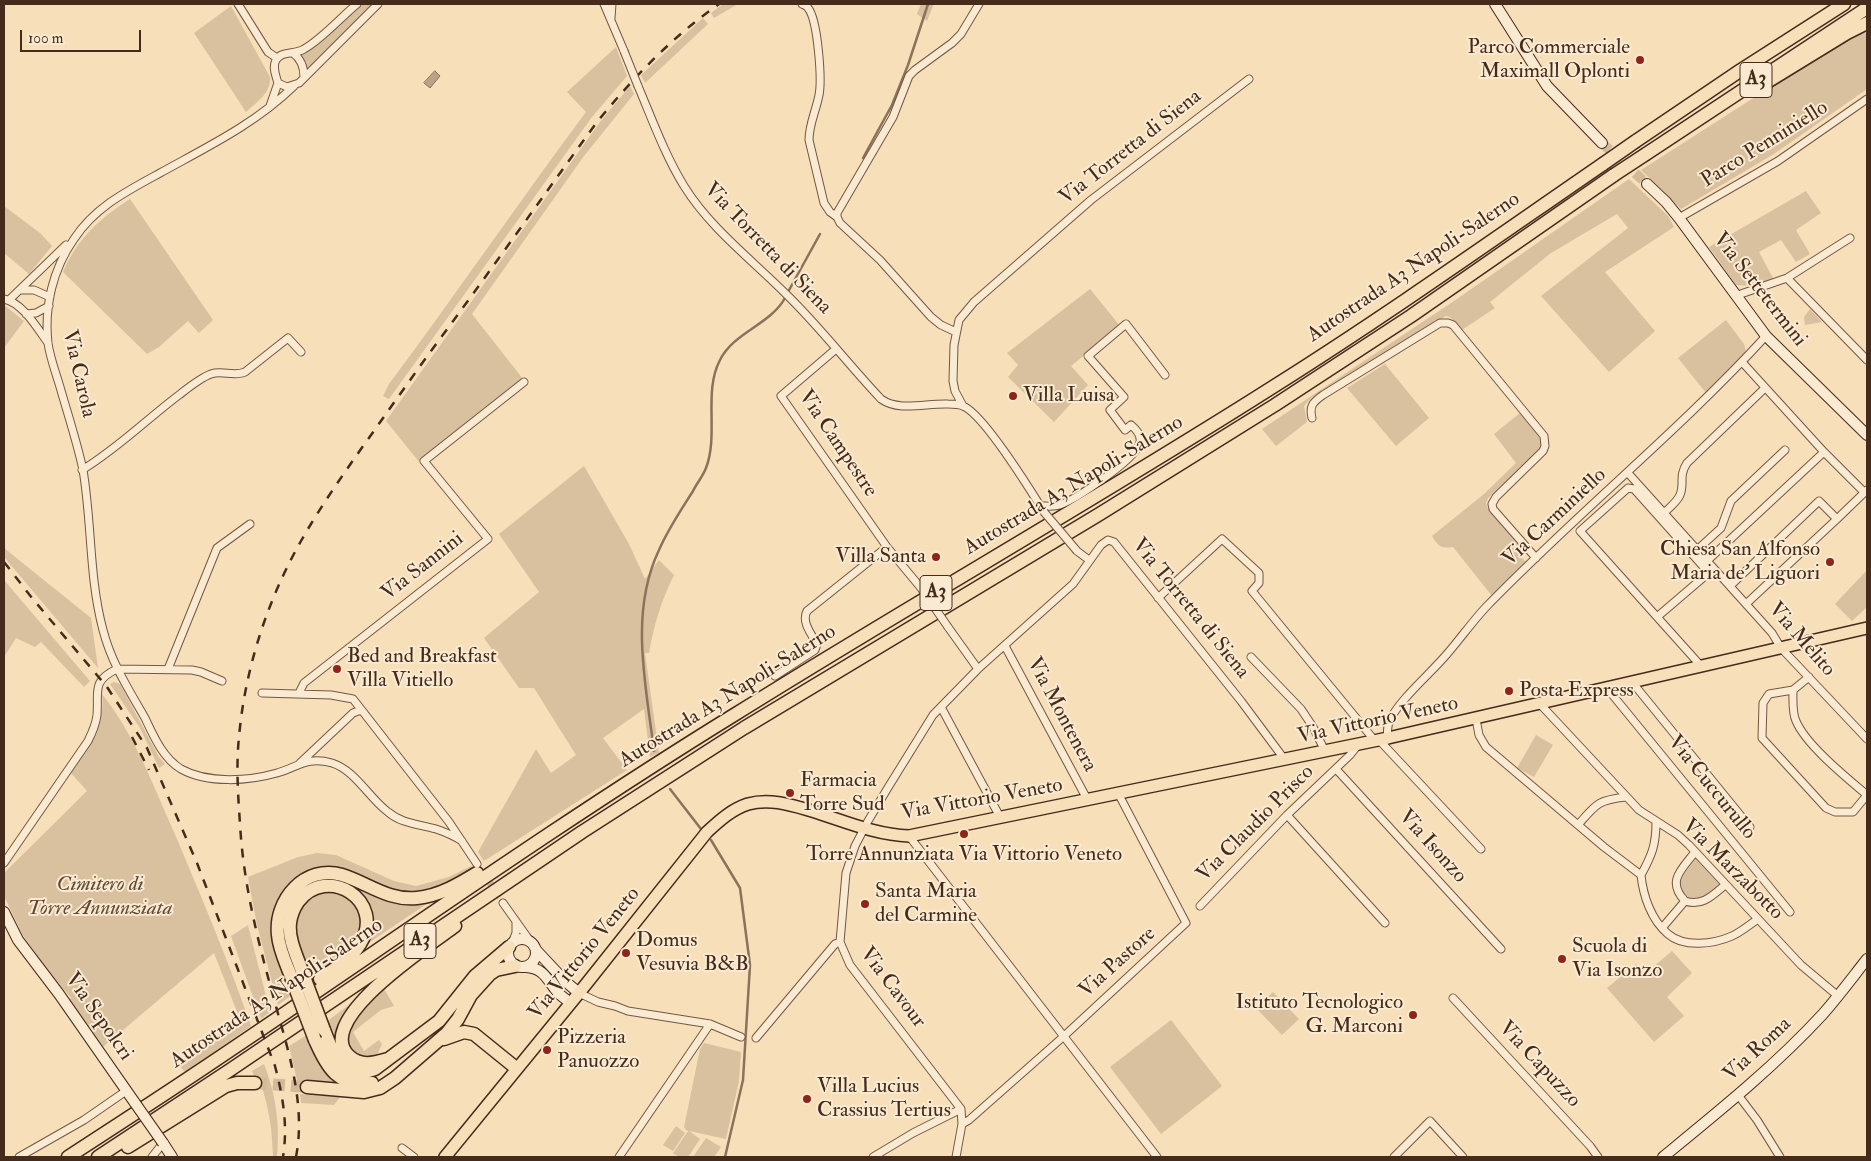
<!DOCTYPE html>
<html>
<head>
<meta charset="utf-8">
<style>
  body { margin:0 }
  #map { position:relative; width:1871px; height:1161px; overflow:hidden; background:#f7dfba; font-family:"IM FELL Double Pica",serif }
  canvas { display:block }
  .frame { position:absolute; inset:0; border:5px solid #452b1b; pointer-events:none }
  .scale { position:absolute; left:20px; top:30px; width:121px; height:22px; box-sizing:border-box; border:2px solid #452b1b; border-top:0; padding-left:6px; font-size:15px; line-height:18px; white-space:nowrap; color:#452b1b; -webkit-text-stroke:4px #faead2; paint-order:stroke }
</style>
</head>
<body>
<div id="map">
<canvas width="1871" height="1161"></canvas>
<div class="frame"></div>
<div class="scale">100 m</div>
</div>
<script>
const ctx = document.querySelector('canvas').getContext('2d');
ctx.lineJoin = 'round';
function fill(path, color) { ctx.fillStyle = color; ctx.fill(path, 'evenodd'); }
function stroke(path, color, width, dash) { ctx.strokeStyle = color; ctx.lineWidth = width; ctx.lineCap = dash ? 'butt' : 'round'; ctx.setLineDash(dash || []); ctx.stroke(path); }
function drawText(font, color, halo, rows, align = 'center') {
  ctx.font = font + ' "IM FELL Double Pica",serif'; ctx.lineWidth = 4; ctx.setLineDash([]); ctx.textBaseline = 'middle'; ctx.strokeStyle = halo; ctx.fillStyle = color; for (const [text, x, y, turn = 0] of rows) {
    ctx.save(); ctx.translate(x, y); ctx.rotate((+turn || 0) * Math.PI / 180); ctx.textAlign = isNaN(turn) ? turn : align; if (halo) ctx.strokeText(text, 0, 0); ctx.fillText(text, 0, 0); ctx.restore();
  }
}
fill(new Path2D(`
  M 363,4 L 373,4 L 308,69 L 305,69 L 299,55 L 310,49 Z
  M 723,4 L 738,4 L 714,18 L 711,13 Z
  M 921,4 L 934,4 L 927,21 L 917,14 Z
  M 231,6 L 270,77 C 271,93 258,101 246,112 L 194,33 Z
  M 703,18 L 708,24 L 645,83 L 641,75 Z
  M 1867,33 L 1867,89 L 1774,154 L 1681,209 L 1641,170 L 1830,49 L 1858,34 Z
  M 616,47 L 627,76 L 592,117 L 389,399 L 383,396 L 389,384 C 456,294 519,202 586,112 L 567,92 Z
  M 630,86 L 634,94 L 584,156 L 472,314 L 523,379 L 420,463 L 386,421 L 600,122 Z
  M 1629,179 L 1669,217 L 1674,227 L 1605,272 L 1655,331 L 1609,372 L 1541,296 L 1628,228 L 1617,214 L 1551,253 L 1490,302 L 1495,308 L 1462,330 L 1450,317 L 1446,316 L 1312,397 L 1304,406 L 1307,422 L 1276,446 L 1262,429 L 1457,299 Z
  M 1806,191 L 1821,213 L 1796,230 L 1810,254 L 1796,262 L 1781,240 L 1759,252 L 1773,278 L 1756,286 L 1736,285 L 1709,247 Z
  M 130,199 L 213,320 L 199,333 L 188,321 L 159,347 L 147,354 L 63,272 C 78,238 99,219 130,199 Z
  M 4,206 L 40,233 L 52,246 L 29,274 L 4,253 Z
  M 1090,289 L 1120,326 L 1071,366 L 1088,385 L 1054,422 L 1008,377 L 1018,365 L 1007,353 Z
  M 4,305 L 24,321 L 4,348 Z
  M 1810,309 L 1822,322 L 1805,325 L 1804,317 Z
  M 1726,320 L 1744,344 L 1746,352 L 1706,393 L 1678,358 Z
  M 1385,364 L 1429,418 L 1396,446 L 1347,388 Z
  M 1520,413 L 1539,433 L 1541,447 L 1538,452 L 1488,498 L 1486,503 L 1488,509 L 1520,546 L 1521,557 L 1527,563 L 1492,596 L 1453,547 C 1441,549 1438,546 1432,536 L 1484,494 L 1516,463 L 1494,434 Z
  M 584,466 L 629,544 L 645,579 L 659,560 L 674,575 C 661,601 654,625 649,653 L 645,653 L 659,753 L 650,757 L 644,709 L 603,738 L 627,770 L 484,861 L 478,852 L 536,749 L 551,773 L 576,755 L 534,688 L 519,688 L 484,638 L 539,592 L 499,534 Z
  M 4,548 L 91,618 L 98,668 L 4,557 Z
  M 1867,570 L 1867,607 L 1852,621 L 1835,604 Z
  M 4,580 L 90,681 L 84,687 L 41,642 L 35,647 L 16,638 L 4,657 Z
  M 114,682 L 120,684 L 159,757 L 165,764 L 159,768 L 140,728 L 110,684 Z
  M 102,694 C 134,734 153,785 174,832 C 201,896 228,960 251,1026 L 185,1072 L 179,1065 L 241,1022 L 214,953 L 103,1047 L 69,1000 L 71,998 L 48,971 L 22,934 L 4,896 L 4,873 L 87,791 L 71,773 C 87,749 106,724 102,694 Z
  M 1536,735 L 1553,745 L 1534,777 L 1517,768 Z
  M 317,853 L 336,855 L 394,881 L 416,886 L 449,877 L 471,866 L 473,870 C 456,879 440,890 420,893 C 394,898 357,878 332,869 L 277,906 L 293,994 L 278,1005 L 257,925 L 248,877 L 298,857 Z
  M 1695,854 L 1717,878 L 1720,884 C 1707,899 1703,900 1684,899 L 1677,879 Z
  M 324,878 L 343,880 L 378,897 L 389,901 L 434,899 L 367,944 L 371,933 L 372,924 L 335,882 L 289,909 L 301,989 L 284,942 L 287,904 L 300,888 Z
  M 323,890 L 344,892 L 359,907 C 360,913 362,921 361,927 C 358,951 330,969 311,981 L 302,957 L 294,925 L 306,899 Z
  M 248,925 L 270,1012 L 261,1019 L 231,936 Z
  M 1672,951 L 1692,973 L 1667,997 L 1684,1016 L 1654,1042 L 1607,988 L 1636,964 L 1645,974 Z
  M 383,987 L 394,1006 L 381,1010 L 353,1032 L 364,1051 L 379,1040 L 382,1044 L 375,1059 L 370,1061 L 351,1054 L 346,1032 L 350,1024 Z
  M 369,990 L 337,1038 L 338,1048 L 326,1022 Z
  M 1273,992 L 1299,1019 L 1282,1035 L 1256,1008 Z
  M 1171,1020 L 1222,1086 L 1161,1134 L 1110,1067 Z
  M 307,1035 C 316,1055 321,1070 339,1084 L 298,1084 L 289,1046 Z
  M 704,1043 L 741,1052 L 739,1081 L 726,1139 L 689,1131 L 700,1139 L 688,1157 L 679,1157 L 673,1153 L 688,1131 L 686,1130 L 684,1127 L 700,1049 Z
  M 264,1064 C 276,1095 280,1124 277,1157 L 273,1157 C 272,1130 270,1114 262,1087 L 256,1088 L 256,1079 L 252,1071 Z
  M 300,1094 L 340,1097 L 334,1105 L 301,1103 Z
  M 676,1126 L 685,1133 L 673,1151 L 663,1145 Z
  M 706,1138 L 721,1147 L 714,1157 L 693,1157 Z`), '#d9c09f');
const water = new Path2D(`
  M 435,71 L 440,76 L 430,88 L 424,83 Z`);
fill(water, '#baa284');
stroke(water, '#8b725a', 1);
stroke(new Path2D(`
  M 863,158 L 892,105 L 908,65 L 928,4
  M 788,292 L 820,234
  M 654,751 C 646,685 629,613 659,550 C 668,529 681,510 693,491 C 697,483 703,476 706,468 C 719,434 703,392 720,360 C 734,332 770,325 785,298
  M 670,789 L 701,829
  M 711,840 L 740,888 L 750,965 L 743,1080 L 725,1157`), '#8b725a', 2.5);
stroke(new Path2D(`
  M 484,874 L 503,903`), '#d3bb9a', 7, [7, 3.5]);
stroke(new Path2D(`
  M 1602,143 L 1647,184`), '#d3bb9a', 10, [10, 5]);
stroke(new Path2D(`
  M 255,1083 L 307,1087`), '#d3bb9a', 12, [12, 6]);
const street = new Path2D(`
  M 238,4 L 268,52 L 277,58
  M 357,4 C 340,18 322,39 304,49 C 295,55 282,50 276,60 C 272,67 276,76 278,83 L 287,87 L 299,83 L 378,4
  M 604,4 L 624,51
  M 802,4 C 804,5 807,6 808,8 C 818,20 822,80 819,95 C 816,111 809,124 809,140 L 824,203 L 830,212 L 837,217
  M 611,18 L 612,4
  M 293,53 C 301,59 304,68 304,77
  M 294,86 C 255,124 207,147 160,173 C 127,191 95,207 74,239 C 53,269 44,306 48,343 C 50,358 56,373 60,387 C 68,415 77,442 83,470 C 92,523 89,578 103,630 C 111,662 129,690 145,718 C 154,737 163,758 181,769 C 208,784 249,781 277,773 C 298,767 307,756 332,763 C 355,770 369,798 388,812 C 402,824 419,824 436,829 C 445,832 454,836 462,841
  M 638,86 C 652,119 665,155 684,186 C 710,228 751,259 786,294 C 820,327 848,364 881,399 C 899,412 926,403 948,404 C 952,404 959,404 963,406 C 983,414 1031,491 1044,512
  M 270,106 L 278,83
  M 1679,218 L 1778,161 L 1867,99
  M 1787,278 L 1867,360
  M 21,290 L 34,290 L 50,297
  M 1735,296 L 1787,278 L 1850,238
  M 4,299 C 23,303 37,328 48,343
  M 9,300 L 66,245
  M 26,314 L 36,313 L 49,306
  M 956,332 L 941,325 L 931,317 L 880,260 L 840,223 L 837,217 L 837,213 L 893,117 L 909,76 L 915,70 L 952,43 L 961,34 L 979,4
  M 836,349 L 781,396 L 887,547 L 921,588
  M 1742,362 L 1824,452 L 1864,492
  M 963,406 L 955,391 L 953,381 L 954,345 L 959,320 L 974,302 L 1091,200 L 1249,79
  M 1312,418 C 1309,406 1313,402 1323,395 L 1440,323 L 1448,323 L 1453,325 L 1544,436 L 1545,446 L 1543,451 L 1496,497 L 1492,504 L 1493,509 L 1536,558
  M 82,470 C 117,449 147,419 179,395 C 188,388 200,378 211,374 C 222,370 234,377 245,372 L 288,338 L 301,352
  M 1628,473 L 1772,633 L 1781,648 L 1867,739
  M 1041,506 C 1047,506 1054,507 1060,505 C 1076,499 1133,461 1139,445 C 1143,437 1137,430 1131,425 L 1125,430 L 1110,410 L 1124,397 L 1088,356 L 1126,324 L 1165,375
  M 1664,513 C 1669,508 1677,502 1680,495 C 1685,483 1678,477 1687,463 L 1765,388
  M 1837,519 L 1867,490
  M 1697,550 L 1721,528 L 1731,501 L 1785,450
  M 1077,551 L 1089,560
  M 1707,561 L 1824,452
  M 1730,586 L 1819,501 L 1837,519 L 1746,604
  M 1158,598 L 1222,539 L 1259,573 L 1259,583 L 1252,591 L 1375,741
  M 1657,617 L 1712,570
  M 948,627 L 978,669
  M 1005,646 L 1087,799
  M 1251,657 L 1301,709 L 1313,727 L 1325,751
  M 1701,666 L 1580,531 L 1628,488 L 1634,489 L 1709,573
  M 168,669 L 217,548 L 250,524
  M 775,676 L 815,650 L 817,644 C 812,635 801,622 807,611 L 887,547
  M 1632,682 L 1750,827
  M 1606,687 L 1790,912
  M 1793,690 C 1793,700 1792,713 1796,721 C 1806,745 1847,778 1867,795 L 1853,812 L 1835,812 L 1826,808 L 1762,738 L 1763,703 L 1769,694 L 1793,690 L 1809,677
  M 262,693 L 331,695 L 353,699 L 449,822 L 477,864
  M 299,693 L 304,683 L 488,539 L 424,461 L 524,382
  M 1540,704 L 1639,810 L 1678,835 L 1689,845 L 1801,965 L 1838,996
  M 941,707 L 1000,817
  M 1476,719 L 1479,735 L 1486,747 L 1604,847 L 1641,875 C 1643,895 1651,920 1668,934 C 1684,948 1714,944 1732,936 C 1741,932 1749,925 1758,919
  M 1388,738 C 1387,732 1387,726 1390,720 C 1399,700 1432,672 1447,654 C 1460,639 1472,622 1486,607 C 1576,514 1678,432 1766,336
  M 1379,740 L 1481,849
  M 300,763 L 353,713 L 361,710
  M 1336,769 L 1501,949
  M 1287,815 L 1385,923
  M 1578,825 C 1596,804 1598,800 1626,797
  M 909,836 L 1157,1157
  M 4,863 L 88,741 C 92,733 96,724 97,715 C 99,692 91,681 117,669 L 192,670 L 201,672 L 222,681
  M 1641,875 C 1652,855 1656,845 1656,822
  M 1685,901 C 1702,907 1713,895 1725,885
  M 503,903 L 530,941
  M 1200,906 L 1287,815 L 1350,755 L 1358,745
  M 1662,928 L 1685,901 C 1666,881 1682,869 1695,852
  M 512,943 L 516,933 L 516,922
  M 579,993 L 598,1002 L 615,1006 L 628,1011 L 710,1024 L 741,1037
  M 1453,998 L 1590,1146 L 1598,1157
  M 756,1038 L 835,944 L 840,942
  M 1738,1095 L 1757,1120 L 1780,1157
  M 962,1124 L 969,1120 L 1063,1037 L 1186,923 L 1118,793
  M 402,1148 L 414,1157
  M 19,1157 L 84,1120 L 126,1091
  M 152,1157 L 163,1143
  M 619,1157 L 710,1024
  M 873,1157 L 913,1133 L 961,1109
  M 956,1157 L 962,1124 L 961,1109 L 850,965 L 840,942 L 846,873 L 855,846 L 868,821 L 889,786 L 933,715 L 978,669 L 1073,584 L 1101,545 L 1108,540 L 1114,542 L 1241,701 L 1285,760
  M 1394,1157 L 1430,1121 L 1463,1157`);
const secondary = new Path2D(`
  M 1495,4 L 1547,86 L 1602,143
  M 1647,184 L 1666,202 L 1679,218 L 1766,336 L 1867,435
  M 4,912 L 18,940 L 59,994 L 135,1103
  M508 953a14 14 0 1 1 28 0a14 14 0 1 1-28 0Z
  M 536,950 L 566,982 L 579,993
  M 526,967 C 542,968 546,977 555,989 C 559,995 565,999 571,1003
  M 163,1143 L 172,1157
  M 1663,1157 C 1718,1112 1774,1067 1822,1015 C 1838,997 1852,978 1867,959`);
const primary = new Path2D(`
  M 445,1157 L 579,993 L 707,832 C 719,821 732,809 748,804 C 770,798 791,805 812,811 C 844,821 876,835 909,836 L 1388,738 L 1867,628`);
const highway = new Path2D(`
  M 1767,82 L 1847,33 L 1867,23
  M 1636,141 L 1741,70 L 1844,4
  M 1646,154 L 1867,8
  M 303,974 C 298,958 288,940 290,923 C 291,915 294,908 298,902 C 327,863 387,901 360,944 C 351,959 334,969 320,979
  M 293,982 C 288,967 279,951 278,935 C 274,900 305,864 342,875 C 368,883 388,901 417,898 C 439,896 459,884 477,873
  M 324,1030 L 334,1055 L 344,1067 L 350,1070 L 362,1073 L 375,1069 L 439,1021 L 475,976 L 509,947
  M 444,1039 L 464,1032 L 474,1034 L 516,1068
  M 315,1040 C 327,1068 338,1087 372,1083
  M 388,1059 C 374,1063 361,1067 349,1056 C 311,1021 431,944 455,926
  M 307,1087 L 364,1092 L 380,1088 L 395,1078 L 447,1033 L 458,1019 L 471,995 L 490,974 L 496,970 L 515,966
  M 128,1147 L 226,1086 L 237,1083 L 255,1083
  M 68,1157 C 122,1122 176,1087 229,1051 C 397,938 562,821 734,715 C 913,603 1097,499 1276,385 C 1387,315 1494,239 1603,164
  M 98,1157 L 230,1070 L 582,832 L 744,728 L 1098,515 L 1275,405 L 1411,316 L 1614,175`);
stroke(street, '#725843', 9);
stroke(secondary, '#452b1b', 12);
stroke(primary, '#452b1b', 14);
stroke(highway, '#452b1b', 15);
stroke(street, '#faead2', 7);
stroke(secondary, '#faead2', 10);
stroke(primary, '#f7dfba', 11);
stroke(highway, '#f7dfba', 12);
stroke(new Path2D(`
  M 4,562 L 32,598 L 107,687 L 147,748 L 197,863 L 275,1066 C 283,1097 288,1125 283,1157
  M 132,737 L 149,770
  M 296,1157 C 307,1100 285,1042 271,988 C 256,934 243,879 240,824 C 238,795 236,766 239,737 C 245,669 267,601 301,541 C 319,509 340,479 361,449 C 389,410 416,371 445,332 C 496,263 546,192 597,122 C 633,78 672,37 719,4`), '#452b1b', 2.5, [9, 9]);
const streetBridge = new Path2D(`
  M 624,51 L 638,86
  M 1044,512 L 1077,551
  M 921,588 L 948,627`);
const secondaryBridge = new Path2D(`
  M 135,1103 L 163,1143`);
const highwayBridge = new Path2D(`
  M 1603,164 L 1636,141
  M 1614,175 L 1646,154
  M 303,974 L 324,1030
  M 293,982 L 315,1040`);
stroke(streetBridge, '#725843', 9, []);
stroke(secondaryBridge, '#452b1b', 12, []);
stroke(highwayBridge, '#452b1b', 15, []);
stroke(streetBridge, '#faead2', 7);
stroke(secondaryBridge, '#faead2', 10);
stroke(highwayBridge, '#f7dfba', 12);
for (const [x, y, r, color] of [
  [1640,60,5,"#8f2418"],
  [1013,396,5,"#8f2418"],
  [936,557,5,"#8f2418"],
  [1830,562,5,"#8f2418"],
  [337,669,5,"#8f2418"],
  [1509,691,5,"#8f2418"],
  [790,793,5,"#8f2418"],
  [964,834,5,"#8f2418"],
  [865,904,5,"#8f2418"],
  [626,953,5,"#8f2418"],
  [1562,959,5,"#8f2418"],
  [1413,1015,5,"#8f2418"],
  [547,1050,5,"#8f2418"],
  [807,1099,5,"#8f2418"]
]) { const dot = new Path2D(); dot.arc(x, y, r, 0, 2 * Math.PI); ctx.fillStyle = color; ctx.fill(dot); stroke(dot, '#faead2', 2); }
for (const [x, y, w] of [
  [1756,80,32],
  [936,593,32],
  [420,941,32]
]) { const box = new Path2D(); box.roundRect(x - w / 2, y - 17.5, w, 35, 4); ctx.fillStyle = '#faead2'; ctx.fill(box); stroke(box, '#452b1b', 1); }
drawText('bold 20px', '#452b1b', null, [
  ["A3",1756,80],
  ["A3",936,593],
  ["A3",420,941]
]);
drawText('21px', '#452b1b', '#faead2', [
  ["Parco Commerciale",1630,48,"right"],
  ["Maximall Oplonti",1630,72,"right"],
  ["Villa Luisa",1023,396],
  ["Chiesa San Alfonso",1820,550,"right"],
  ["Maria de' Liguori",1820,574,"right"],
  ["Villa Santa",926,557,"right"],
  ["Bed and Breakfast",347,657],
  ["Villa Vitiello",347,681],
  ["Posta Express",1519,691],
  ["Farmacia",800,781],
  ["Torre Sud",800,805],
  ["Torre Annunziata Via Vittorio Veneto",964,855,"center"],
  ["Santa Maria",875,892],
  ["del Carmine",875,916],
  ["Domus",636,941],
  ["Vesuvia B&B",636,965],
  ["Scuola di",1572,947],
  ["Via Isonzo",1572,971],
  ["Istituto Tecnologico",1403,1003,"right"],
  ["G. Marconi",1403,1027,"right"],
  ["Pizzeria",557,1038],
  ["Panuozzo",557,1062],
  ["Villa Lucius",817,1087],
  ["Crassius Tertius",817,1111]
], 'left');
drawText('21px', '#452b1b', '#faead2', [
  ["Parco Penniniello",1765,145,-32],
  ["Via Torretta di Siena",1131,148,-38],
  ["Via Torretta di Siena",767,249,46],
  ["Autostrada A3 Napoli-Salerno",1414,268,-34],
  ["Via Settetermini",1759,290,52],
  ["Via Carola",78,374,77],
  ["Via Campestre",837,444,56],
  ["Autostrada A3 Napoli-Salerno",1074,486,-31],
  ["Via Carminiello",1555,518,-43],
  ["Via Sannini",423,567,-38],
  ["Via Torretta di Siena",1190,609,51],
  ["Via Melito",1801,640,49],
  ["Autostrada A3 Napoli-Salerno",728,697,-32],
  ["Via Montenera",1061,715,62],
  ["Via Vittorio Veneto",1378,721,-12],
  ["Via Cuccurullo",1711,788,51],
  ["Via Vittorio Veneto",982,800,-10],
  ["Via Claudio Prisco",1256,824,-45],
  ["Via Isonzo",1432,847,48],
  ["Via Marzabotto",1732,870,45],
  ["Via Vittorio Veneto",585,954,-51],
  ["Via Pastore",1118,963,-42],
  ["Via Cavour",892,988,53],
  ["Autostrada A3 Napoli-Salerno",277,994,-34],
  ["Via Sepolcri",98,1017,55],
  ["Via Roma",1758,1050,-43],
  ["Via Capuzzo",1539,1065,47]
]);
drawText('italic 21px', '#634935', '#faead2', [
  ["Cimitero di",100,885],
  ["Torre Annunziata",100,909]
]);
</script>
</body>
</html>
